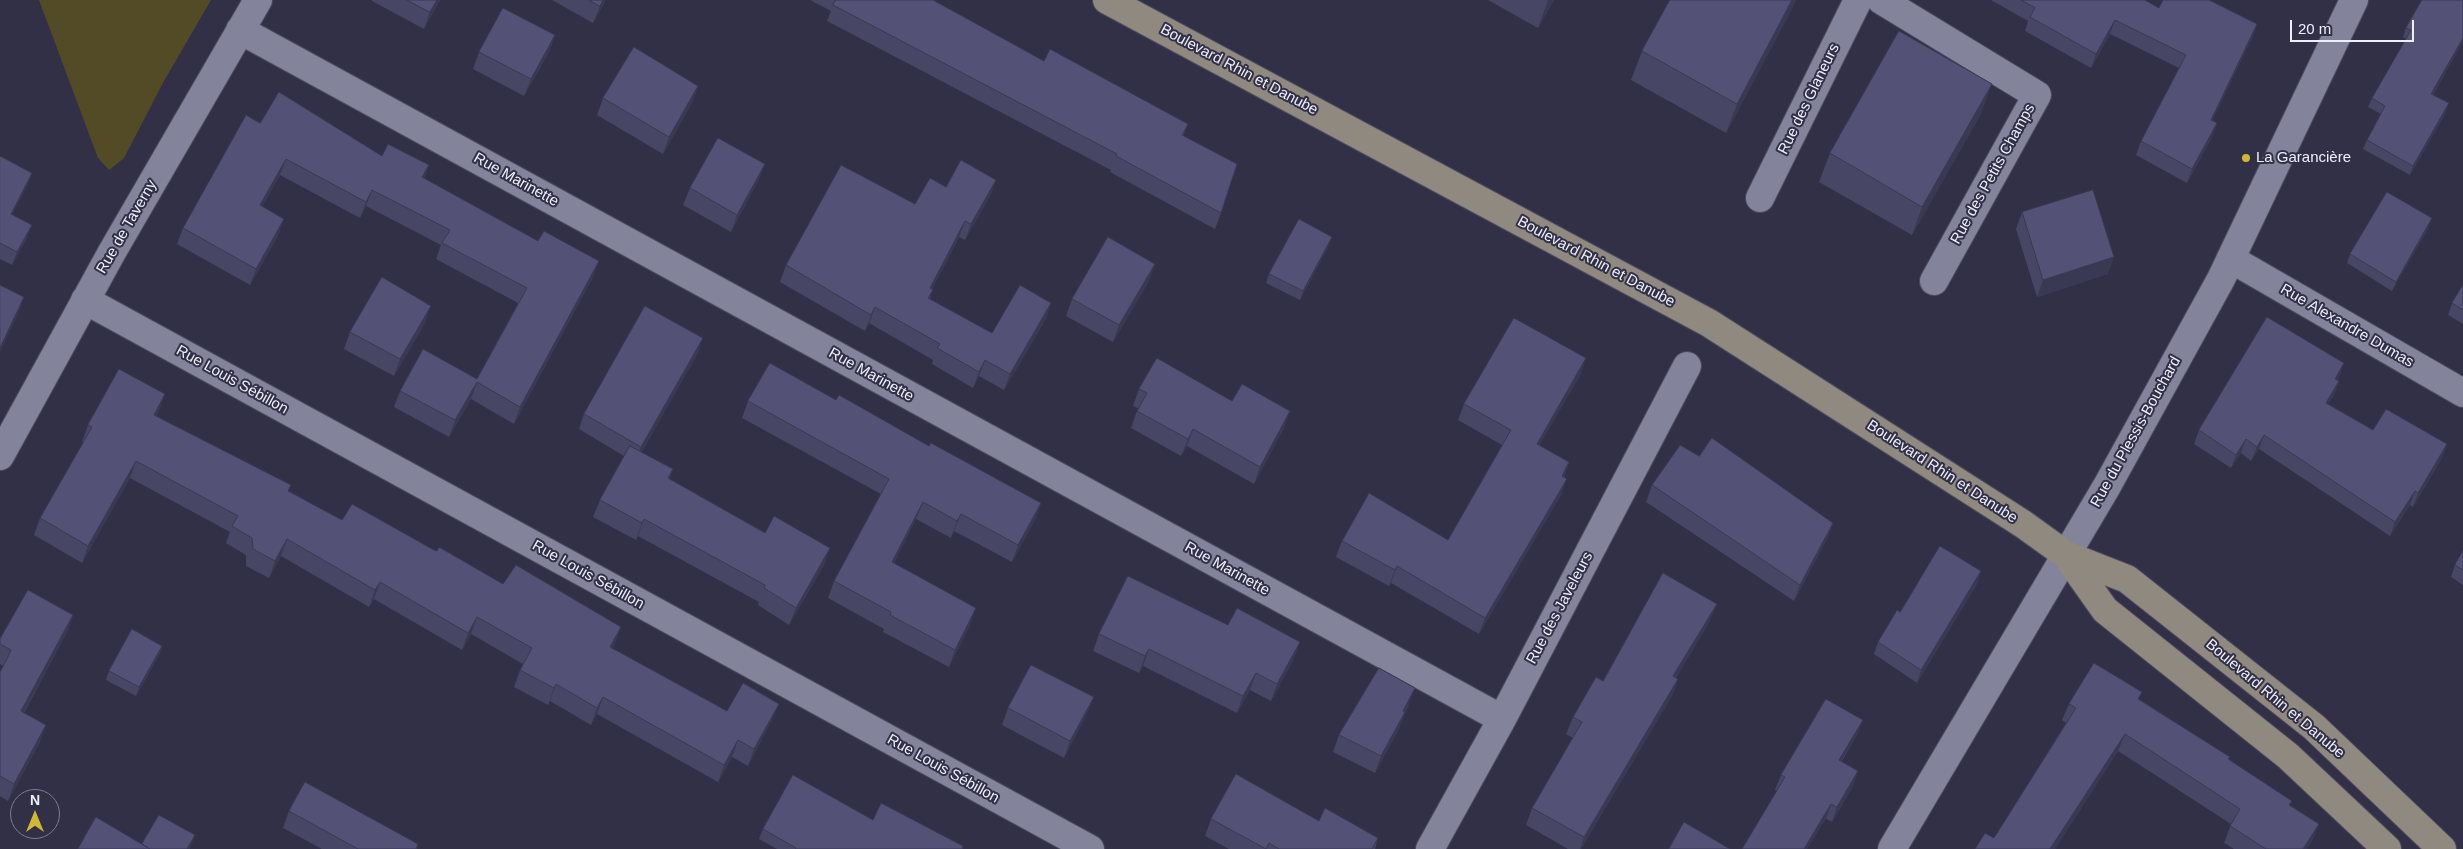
<!DOCTYPE html>
<html>
<head>
<meta charset="utf-8">
<style>
  body { margin:0 }
  #map { position:relative; width:2463px; height:849px; overflow:hidden; background:#323046; font-family:Arial,sans-serif }
  canvas { display:block }
  .north { position:absolute; left:10px; top:789px; width:50px; height:50px; box-sizing:border-box; background:#323046; border:1px solid #7d7c8f; border-radius:50%; rotate:0deg; font-size:14px; font-weight:700; line-height:20px; text-align:center; color:#eeeefc }
  .north::after { content:''; display:block; margin:auto; width:18px; height:22px; background:#d1b736; clip-path:polygon(50% 0,100% 100%,50% 72%,0 100%) }
  .scale { position:absolute; left:2290px; top:20px; width:124px; height:22px; box-sizing:border-box; border:2px solid #eeeefc; border-top:0; padding-left:6px; font-size:15px; line-height:18px; white-space:nowrap; color:#eeeefc; -webkit-text-stroke:4px #323046; paint-order:stroke }
</style>
</head>
<body>
<div id="map">
<canvas width="2463" height="849"></canvas>
<div class="north">N</div>
<div class="scale">20 m</div>
</div>
<script>
const ctx = document.querySelector('canvas').getContext('2d');
ctx.lineJoin = 'round';
function fill(path, color) { ctx.fillStyle = color; ctx.fill(path, 'evenodd'); }
function stroke(path, color, width, dash) { ctx.strokeStyle = color; ctx.lineWidth = width; ctx.lineCap = dash ? 'butt' : 'round'; ctx.setLineDash(dash || []); ctx.stroke(path); }
function drawText(font, color, halo, rows, align = 'center') {
  ctx.font = font + ' Arial,sans-serif'; ctx.lineWidth = 4; ctx.setLineDash([]); ctx.textBaseline = 'middle'; ctx.strokeStyle = halo; ctx.fillStyle = color; for (const [text, x, y, turn = 0] of rows) {
    ctx.save(); ctx.translate(x, y); ctx.rotate((+turn || 0) * Math.PI / 180); ctx.textAlign = isNaN(turn) ? turn : align; if (halo) ctx.strokeText(text, 0, 0); ctx.fillText(text, 0, 0); ctx.restore();
  }
}
fill(new Path2D(`
  M 39,0 L 211,0 L 164,81 L 124,158 L 109,170 L 98,158 Z`), '#534b25');
const street = new Path2D(`
  M 1881,0 L 2037,95 L 1934,281
  M 240,30 L 1502,719
  M 1760,198 L 1858,0
  M 2231,259 L 2463,393
  M 85,300 L 1090,849
  M 0,456 L 112,252 L 258,0
  M 1430,849 L 1502,719 L 1687,366
  M 1892,849 L 2107,486 L 2221,279 L 2354,0`);
const secondary = new Path2D(`
  M 1107,0 L 1709,323 L 2023,524 L 2066,555 L 2127,579 L 2314,727 L 2442,849
  M 2066,555 L 2105,610 L 2288,756 L 2387,849`);
stroke(street, '#4d4b5e', 30);
stroke(secondary, '#4d4b5e', 30);
stroke(street, '#83839c', 28);
stroke(secondary, '#8f897f', 28);
fill(new Path2D(`
  M 372,0 L 440,0 L 424,29 L 372,1 Z
  M 552,0 L 606,0 L 593,23 Z
  M 810,0 L 933,0 L 1044,61 L 1188,124 L 1183,136 L 1221,213 L 1215,229 L 1110,172 L 1111,170 L 827,21 L 831,11 Z
  M 1488,0 L 1554,0 L 1538,28 Z
  M 1670,0 L 1796,0 L 1792,9 L 1726,133 L 1631,80 L 1642,51 Z
  M 1991,0 L 2145,0 L 2159,8 L 2257,24 L 2252,38 L 2212,121 L 2212,137 L 2187,183 L 2136,155 L 2141,141 L 2179,68 L 2110,34 L 2091,68 L 2025,31 L 2028,21 Z
  M 2406,28 L 2463,41 L 2433,95 L 2446,112 L 2410,175 L 2363,149 L 2367,140 L 2381,114 L 2368,107 L 2372,98 L 2406,39 L 2403,37 Z
  M 555,35 L 549,52 L 524,96 L 473,69 L 479,52 Z
  M 698,86 L 692,103 L 663,154 L 597,115 L 603,98 Z
  M 1982,112 L 1912,235 L 1819,182 L 1830,153 Z
  M 260,123 L 382,156 L 429,165 L 424,178 L 593,277 L 514,424 L 471,399 L 449,437 L 394,407 L 400,391 L 477,379 L 518,303 L 436,259 L 441,245 L 366,206 L 360,218 L 280,175 L 262,207 L 278,236 L 250,285 L 177,244 L 183,228 Z
  M 0,156 L 32,173 L 27,186 L 12,214 L 27,238 L 12,265 L 0,259 Z
  M 765,164 L 758,181 L 731,232 L 683,205 L 690,188 Z
  M 996,180 L 990,196 L 965,240 L 959,237 L 932,289 L 930,299 L 992,333 L 1051,303 L 1046,319 L 1004,390 L 979,376 L 973,388 L 932,364 L 933,360 L 869,323 L 865,331 L 780,282 L 786,265 L 915,204 L 946,187 Z
  M 2022,212 L 2108,274 L 2037,297 L 2016,229 Z
  M 2429,227 L 2392,291 L 2347,263 L 2350,254 Z
  M 1329,245 L 1300,300 L 1266,283 L 1269,274 Z
  M 1149,281 L 1113,342 L 1066,316 L 1072,299 Z
  M 2463,285 L 2463,324 L 2448,315 L 2452,303 Z
  M 425,323 L 394,376 L 344,349 L 350,332 Z
  M 698,353 L 641,452 L 673,469 L 669,479 L 824,565 L 789,625 L 758,605 L 759,602 L 638,536 L 636,540 L 593,517 L 600,500 L 624,456 L 579,429 L 584,414 Z
  M 1581,374 L 1539,445 L 1569,462 L 1564,478 L 1561,495 L 1479,634 L 1391,583 L 1389,586 L 1336,557 L 1342,541 L 1448,540 L 1502,445 L 1458,420 L 1464,404 Z
  M 2339,377 L 2337,380 L 2339,381 L 2334,395 L 2328,404 L 2373,430 L 2447,444 L 2442,458 L 2413,507 L 2410,505 L 2390,536 L 2259,449 L 2251,461 L 2241,453 L 2231,468 L 2194,444 L 2199,430 Z
  M 1139,389 L 1232,401 L 1284,428 L 1254,484 L 1187,446 L 1181,456 L 1131,428 L 1138,408 L 1133,406 Z
  M 836,400 L 1041,503 L 1035,520 L 1012,562 L 954,531 L 951,538 L 916,519 L 894,563 L 970,625 L 949,667 L 883,632 L 884,629 L 828,598 L 834,581 L 881,494 L 742,418 L 748,401 Z
  M 159,411 L 156,416 L 288,491 L 342,520 L 434,550 L 503,584 L 615,644 L 612,648 L 727,711 L 772,720 L 748,766 L 732,757 L 718,782 L 597,714 L 591,725 L 550,701 L 548,705 L 514,687 L 520,670 L 523,664 L 471,634 L 462,650 L 374,599 L 369,607 L 281,556 L 269,578 L 246,566 L 246,555 L 226,543 L 230,532 L 130,478 L 82,563 L 34,535 L 40,518 L 84,442 L 82,442 L 88,425 Z
  M 1652,485 L 1833,523 L 1827,539 L 1794,601 L 1646,502 Z
  M 2463,551 L 2463,585 L 2451,577 L 2455,565 Z
  M 1977,584 L 1917,683 L 1874,654 L 1878,642 L 1900,612 Z
  M 73,615 L 67,632 L 24,713 L 40,742 L 8,801 L 0,796 L 0,672 L 3,666 L 0,664 L 0,639 Z
  M 1710,621 L 1676,678 L 1678,679 L 1672,696 L 1581,849 L 1568,849 L 1526,825 L 1532,808 L 1573,738 L 1566,734 L 1573,717 L 1603,681 Z
  M 1099,634 L 1294,659 L 1271,701 L 1250,690 L 1237,713 L 1143,666 L 1139,673 L 1093,651 Z
  M 162,646 L 159,655 L 136,696 L 106,680 L 109,671 Z
  M 2139,699 L 2230,757 L 2229,759 L 2290,805 L 2319,824 L 2312,841 L 2307,849 L 2234,849 L 2224,843 L 2231,824 L 2118,751 L 2055,849 L 1975,849 L 1994,838 L 2066,723 L 2062,720 L 2069,704 Z
  M 1409,705 L 1405,712 L 1399,729 L 1375,773 L 1333,752 L 1339,735 Z
  M 1008,708 L 1087,714 L 1064,758 L 1002,725 Z
  M 1857,735 L 1842,761 L 1853,786 L 1832,822 L 1775,790 L 1781,775 Z
  M 289,811 L 418,844 L 417,849 L 322,849 L 283,828 Z
  M 1211,819 L 1319,821 L 1378,838 L 1375,849 L 1229,849 L 1205,836 Z
  M 873,820 L 963,846 L 962,849 L 777,849 L 759,839 L 763,829 Z`), '#474665');
fill(new Path2D(`
  M 437,0 L 440,0 L 424,29 L 430,12 Z
  M 603,0 L 606,0 L 593,23 L 600,6 Z
  M 1548,0 L 1554,0 L 1538,28 Z
  M 1792,0 L 1796,0 L 1792,9 L 1726,133 L 1737,104 Z
  M 2115,20 L 2110,34 L 2091,68 L 2096,54 Z
  M 2257,24 L 2252,38 L 2206,134 L 2211,120 Z
  M 555,35 L 549,52 L 524,96 L 531,79 Z
  M 2463,38 L 2463,41 L 2428,103 L 2431,94 Z
  M 1992,84 L 1982,112 L 1912,235 L 1922,207 Z
  M 698,86 L 692,103 L 663,154 L 669,137 Z
  M 2449,103 L 2446,112 L 2410,175 L 2413,166 Z
  M 2217,123 L 2212,137 L 2187,183 L 2192,169 Z
  M 286,159 L 280,175 L 254,222 L 260,205 Z
  M 765,164 L 758,181 L 731,232 L 737,215 Z
  M 429,165 L 423,182 L 422,177 Z
  M 32,173 L 27,186 L 6,227 L 11,214 Z
  M 996,180 L 990,196 L 965,240 L 971,224 Z
  M 372,190 L 366,206 L 360,218 L 366,202 Z
  M 2432,218 L 2429,227 L 2392,291 L 2396,282 Z
  M 284,219 L 278,236 L 250,285 L 256,269 Z
  M 965,221 L 959,237 L 924,304 L 930,288 Z
  M 32,225 L 27,238 L 12,265 L 17,252 Z
  M 1332,237 L 1329,245 L 1300,300 L 1303,291 Z
  M 2114,257 L 2108,274 L 2037,297 L 2043,280 Z
  M 599,261 L 593,277 L 514,424 L 520,407 Z
  M 1155,264 L 1149,281 L 1113,342 L 1119,325 Z
  M 24,297 L 18,314 L 0,352 L 0,348 Z
  M 1051,303 L 1046,319 L 1004,390 L 1010,374 Z
  M 431,306 L 425,323 L 394,376 L 400,359 Z
  M 875,307 L 869,323 L 865,331 L 871,315 Z
  M 703,338 L 698,353 L 636,463 L 641,447 Z
  M 1586,358 L 1581,374 L 1531,460 L 1537,444 Z
  M 985,360 L 979,376 L 973,388 L 979,372 Z
  M 2344,363 L 2339,377 L 2330,393 L 2335,379 Z
  M 2339,381 L 2334,395 L 2321,416 L 2326,403 Z
  M 477,382 L 471,399 L 449,437 L 455,420 Z
  M 165,394 L 159,411 L 148,432 L 154,415 Z
  M 1290,411 L 1284,428 L 1254,484 L 1260,467 Z
  M 1193,429 L 1187,446 L 1181,456 L 1188,439 Z
  M 2264,435 L 2259,449 L 2251,461 L 2257,447 Z
  M 2246,439 L 2241,453 L 2231,468 L 2236,455 Z
  M 2447,444 L 2442,458 L 2413,507 L 2418,493 Z
  M 136,461 L 130,478 L 82,563 L 88,546 Z
  M 1569,462 L 1564,478 L 1562,476 Z
  M 1567,479 L 1561,495 L 1479,634 L 1485,618 Z
  M 2415,491 L 2410,505 L 2390,536 L 2395,522 Z
  M 923,502 L 916,519 L 886,579 L 892,562 Z
  M 1041,503 L 1035,520 L 1012,562 L 1018,545 Z
  M 961,514 L 954,531 L 951,538 L 957,521 Z
  M 644,519 L 638,536 L 636,540 L 642,523 Z
  M 1833,523 L 1827,539 L 1794,601 L 1800,585 Z
  M 287,539 L 281,556 L 269,578 L 275,561 Z
  M 830,548 L 824,565 L 789,625 L 796,608 Z
  M 1397,566 L 1391,583 L 1389,586 L 1395,570 Z
  M 1981,571 L 1977,584 L 1917,683 L 1921,670 Z
  M 380,582 L 374,599 L 369,607 L 375,590 Z
  M 1717,604 L 1710,621 L 1667,693 L 1673,676 Z
  M 976,608 L 970,625 L 949,667 L 955,650 Z
  M 73,615 L 67,632 L 15,728 L 21,711 Z
  M 477,617 L 471,634 L 462,650 L 468,633 Z
  M 621,627 L 615,644 L 604,664 L 610,647 Z
  M 1300,642 L 1294,659 L 1271,701 L 1277,684 Z
  M 162,646 L 159,655 L 136,696 L 139,687 Z
  M 1149,649 L 1143,666 L 1139,673 L 1145,656 Z
  M 1256,673 L 1250,690 L 1237,713 L 1243,696 Z
  M 1678,679 L 1672,696 L 1581,849 L 1580,849 L 1584,837 Z
  M 556,684 L 550,701 L 548,705 L 554,688 Z
  M 1415,688 L 1399,729 L 1375,773 L 1381,756 L 1403,711 Z
  M 603,697 L 597,714 L 591,725 L 597,708 Z
  M 1094,697 L 1087,714 L 1064,758 L 1070,741 Z
  M 779,704 L 772,720 L 748,766 L 754,749 Z
  M 1863,720 L 1857,735 L 1833,775 L 1839,760 Z
  M 46,725 L 40,742 L 8,801 L 14,784 Z
  M 2125,734 L 2118,751 L 2055,849 L 2050,849 Z
  M 738,740 L 732,757 L 718,782 L 724,765 Z
  M 1858,771 L 1853,786 L 1832,822 L 1837,807 Z
  M 1831,804 L 1826,819 L 1807,849 L 1804,849 Z
  M 2319,824 L 2312,841 L 2307,849 L 2303,849 Z
  M 195,835 L 190,849 L 187,849 Z`), '#3a3953');
const building = new Path2D(`
  M 407,0 L 437,0 L 430,12 Z
  M 589,0 L 603,0 L 600,6 Z
  M 836,0 L 933,0 L 1044,61 L 1050,49 L 1188,124 L 1182,135 L 1237,164 L 1221,213 L 1116,156 L 1117,154 L 833,5 Z
  M 1670,0 L 1792,0 L 1737,104 L 1642,51 Z
  M 2021,0 L 2145,0 L 2159,8 L 2163,0 L 2209,0 L 2257,24 L 2211,120 L 2217,123 L 2192,169 L 2141,141 L 2186,55 L 2115,20 L 2096,54 L 2030,17 L 2035,8 Z
  M 2422,0 L 2463,0 L 2463,38 L 2431,94 L 2449,103 L 2413,166 L 2367,140 L 2385,106 L 2372,98 L 2411,30 L 2406,28 Z
  M 503,8 L 555,35 L 531,79 L 479,52 Z
  M 1899,31 L 1992,84 L 1922,207 L 1830,153 Z
  M 634,47 L 698,86 L 669,137 L 603,98 Z
  M 279,92 L 382,156 L 388,144 L 429,165 L 422,177 L 538,241 L 544,231 L 599,261 L 520,407 L 477,382 L 455,420 L 400,391 L 423,349 L 477,379 L 527,288 L 442,243 L 450,230 L 372,190 L 366,202 L 286,159 L 260,205 L 284,219 L 256,269 L 183,228 L 246,115 L 260,123 Z
  M 718,138 L 765,164 L 737,215 L 690,188 Z
  M 0,156 L 32,173 L 11,214 L 32,225 L 17,252 L 0,243 Z
  M 961,160 L 996,180 L 971,224 L 965,221 L 930,288 L 933,290 L 928,298 L 992,333 L 1020,285 L 1051,303 L 1010,374 L 985,360 L 979,372 L 937,348 L 940,344 L 875,307 L 871,315 L 786,265 L 841,165 L 915,204 L 930,178 L 946,187 Z
  M 2093,190 L 2114,257 L 2043,280 L 2022,212 Z
  M 2387,192 L 2432,218 L 2396,282 L 2350,254 Z
  M 1299,219 L 1332,237 L 1303,291 L 1269,274 Z
  M 1108,237 L 1155,264 L 1119,325 L 1072,299 Z
  M 382,277 L 431,306 L 400,359 L 350,332 Z
  M 0,285 L 24,297 L 0,348 Z
  M 2463,285 L 2463,310 L 2452,303 Z
  M 645,306 L 703,338 L 641,447 L 584,414 Z
  M 2267,317 L 2344,363 L 2335,379 L 2339,381 L 2326,403 L 2373,430 L 2386,409 L 2447,444 L 2418,493 L 2415,491 L 2395,522 L 2264,435 L 2257,447 L 2246,439 L 2236,455 L 2199,430 Z
  M 1514,318 L 1586,358 L 1537,444 L 1569,462 L 1562,476 L 1567,479 L 1485,618 L 1397,566 L 1395,570 L 1342,541 L 1369,493 L 1448,540 L 1511,430 L 1464,404 Z
  M 1157,358 L 1232,401 L 1242,384 L 1290,411 L 1260,467 L 1193,429 L 1188,439 L 1137,411 L 1147,393 L 1139,389 Z
  M 770,363 L 836,400 L 839,395 L 929,446 L 931,443 L 1041,503 L 1018,545 L 961,514 L 957,521 L 923,502 L 892,562 L 976,608 L 955,650 L 890,615 L 891,612 L 834,581 L 889,479 L 748,401 Z
  M 119,369 L 165,394 L 154,415 L 291,485 L 288,491 L 342,520 L 352,504 L 434,550 L 437,551 L 439,547 L 503,584 L 516,565 L 621,627 L 610,647 L 727,711 L 743,683 L 779,704 L 754,749 L 738,740 L 724,765 L 603,697 L 597,708 L 556,684 L 554,688 L 520,670 L 532,648 L 477,617 L 468,633 L 380,582 L 375,590 L 287,539 L 275,561 L 253,549 L 252,538 L 232,526 L 238,516 L 136,461 L 88,546 L 40,518 L 92,427 L 88,425 Z
  M 1712,438 L 1833,523 L 1800,585 L 1652,485 L 1680,445 L 1699,456 Z
  M 630,446 L 673,469 L 668,478 L 765,533 L 774,516 L 830,548 L 796,608 L 764,588 L 765,585 L 644,519 L 642,523 L 600,500 Z
  M 1940,546 L 1981,571 L 1921,670 L 1878,642 L 1897,610 L 1900,612 Z
  M 2463,551 L 2463,570 L 2455,565 Z
  M 1663,573 L 1717,604 L 1673,676 L 1678,679 L 1584,837 L 1532,808 L 1582,722 L 1573,717 L 1596,677 L 1603,681 Z
  M 1128,576 L 1228,625 L 1237,608 L 1300,642 L 1277,684 L 1256,673 L 1243,696 L 1149,649 L 1145,656 L 1099,634 Z
  M 28,590 L 73,615 L 21,711 L 46,725 L 14,784 L 0,776 L 0,672 L 7,659 L 11,650 L 0,644 L 0,639 Z
  M 132,629 L 162,646 L 139,687 L 109,671 Z
  M 2094,663 L 2142,692 L 2138,699 L 2230,757 L 2228,759 L 2292,801 L 2289,805 L 2319,824 L 2303,849 L 2266,849 L 2230,826 L 2240,809 L 2125,734 L 2050,849 L 1975,849 L 1985,833 L 1994,838 L 2076,708 L 2069,704 Z
  M 1031,665 L 1094,697 L 1070,741 L 1008,708 Z
  M 1379,668 L 1415,688 L 1403,711 L 1405,712 L 1381,756 L 1339,735 Z
  M 1826,699 L 1863,720 L 1839,760 L 1858,771 L 1837,807 L 1831,804 L 1804,849 L 1742,849 L 1785,777 L 1781,775 Z
  M 1236,774 L 1319,821 L 1325,808 L 1378,838 L 1372,849 L 1279,849 L 1269,843 L 1266,849 L 1211,819 Z
  M 793,775 L 873,820 L 881,803 L 963,846 L 962,849 L 795,849 L 796,848 L 763,829 Z
  M 305,782 L 418,844 L 416,849 L 358,849 L 289,811 Z
  M 159,815 L 195,835 L 187,849 L 150,849 L 142,844 Z
  M 96,817 L 150,849 L 78,849 Z
  M 1684,822 L 1730,849 L 1669,849 Z`);
fill(building, '#535176');
stroke(building, '#3a3953', 1);
for (const [x, y, r, color] of [
  [2246,158,5,"#d1b736"]
]) { const dot = new Path2D(); dot.arc(x, y, r, 0, 2 * Math.PI); ctx.fillStyle = color; ctx.fill(dot); stroke(dot, '#323046', 2); }
drawText('15px', '#eeeefc', '#323046', [
  ["Boulevard Rhin et Danube",1239,70,28],
  ["Rue des Glaneurs",1809,99,-64],
  ["Rue des Petits Champs",1993,174,-61],
  ["Rue Marinette",516,180,29],
  ["Rue de Taverny",127,227,-60],
  ["Boulevard Rhin et Danube",1596,262,28],
  ["Rue Alexandre Dumas",2347,326,30],
  ["Rue Marinette",871,375,29],
  ["Rue Louis Sébillon",232,380,29],
  ["Rue du Plessis-Bouchard",2136,432,-61],
  ["Boulevard Rhin et Danube",1942,472,33],
  ["Rue Marinette",1227,569,29],
  ["Rue Louis Sébillon",588,575,29],
  ["Rue des Javeleurs",1560,608,-62],
  ["Boulevard Rhin et Danube",2275,699,40],
  ["Rue Louis Sébillon",943,769,29]
]);
drawText('15px', '#eeeefc', '#323046', [
  ["La Garancière",2256,158]
], 'left');
</script>
</body>
</html>
